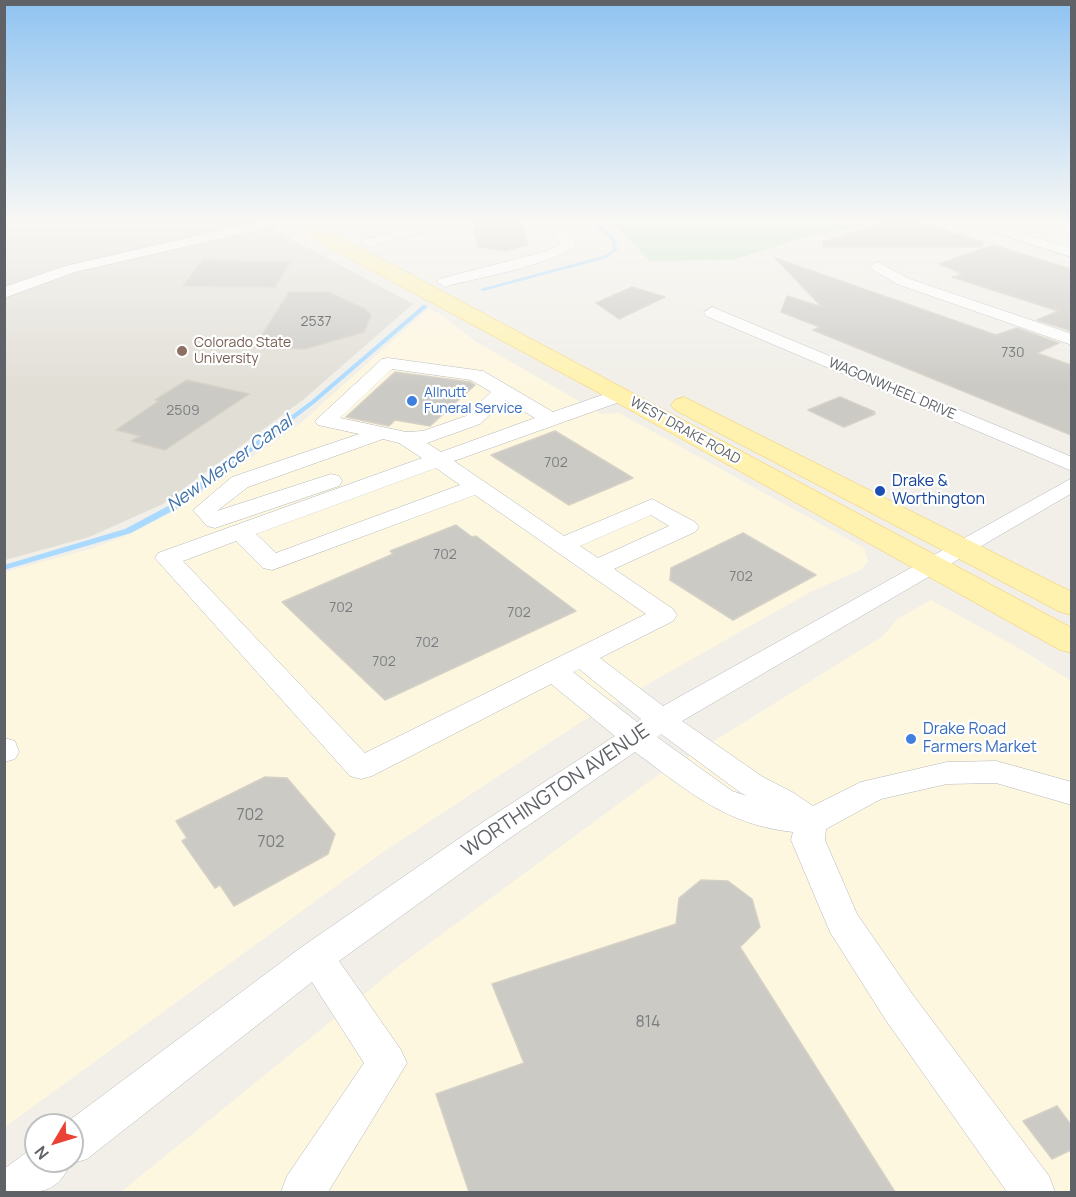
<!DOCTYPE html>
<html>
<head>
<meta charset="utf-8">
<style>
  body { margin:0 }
  #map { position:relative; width:1076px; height:1197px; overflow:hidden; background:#f1efe8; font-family:Manrope,sans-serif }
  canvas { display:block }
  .frame { position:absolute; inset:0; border:6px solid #5f6368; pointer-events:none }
  .north { position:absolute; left:24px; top:1113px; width:60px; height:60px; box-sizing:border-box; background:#fff; border:2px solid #bfc1c3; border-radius:50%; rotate:232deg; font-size:16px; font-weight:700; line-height:24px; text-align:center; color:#5f6368 }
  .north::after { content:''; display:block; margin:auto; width:21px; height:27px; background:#ea4335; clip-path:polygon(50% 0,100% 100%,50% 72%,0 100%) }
</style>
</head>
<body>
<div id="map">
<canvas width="1076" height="1197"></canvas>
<div class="frame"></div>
<div class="north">N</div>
</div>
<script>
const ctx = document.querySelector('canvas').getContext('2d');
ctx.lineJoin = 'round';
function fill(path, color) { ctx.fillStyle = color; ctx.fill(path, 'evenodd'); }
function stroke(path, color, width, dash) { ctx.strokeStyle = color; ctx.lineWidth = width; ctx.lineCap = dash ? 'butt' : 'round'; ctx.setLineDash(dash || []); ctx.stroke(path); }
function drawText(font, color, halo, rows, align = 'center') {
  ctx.font = font + ' Manrope,sans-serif'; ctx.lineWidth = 4.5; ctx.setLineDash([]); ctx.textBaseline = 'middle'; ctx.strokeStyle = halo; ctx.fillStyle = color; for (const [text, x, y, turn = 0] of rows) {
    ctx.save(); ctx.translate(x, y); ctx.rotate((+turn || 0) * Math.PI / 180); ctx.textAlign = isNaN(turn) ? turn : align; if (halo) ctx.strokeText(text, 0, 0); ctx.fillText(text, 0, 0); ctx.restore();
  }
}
fill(new Path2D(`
  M 428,309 L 440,314 L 475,341 L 601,414 L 619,413 L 864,548 L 868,561 L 861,570 L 812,591 L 581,722 L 383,852 L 5,1127 L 5,572 L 94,548 L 123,537 L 177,510 L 302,422 Z
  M 931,600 L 1022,650 L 1071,681 L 1071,1192 L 121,1192 L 400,965 L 651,780 L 883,636 L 896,620 Z`), '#fef7e0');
fill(new Path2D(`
  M 5,220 L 256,220 L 413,304 L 304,399 L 163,504 L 89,537 L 5,560 Z`), '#e1ded6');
fill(new Path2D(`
  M 610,220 L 832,220 L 852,229 L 814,234 L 733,260 L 650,261 Z`), '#c5e8c5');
fill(new Path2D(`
  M 590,220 L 595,220 L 616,240 L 617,250 L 607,258 L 483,291 L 480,289 L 603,256 L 613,250 L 612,241 Z
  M 423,305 L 428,306 L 315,403 L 176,509 L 131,533 L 4,570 L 4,565 L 125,529 L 170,505 L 311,401 Z`), '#aadaff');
const building = new Path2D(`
  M 473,220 L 520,220 L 528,245 L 504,251 L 478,247 Z
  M 894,220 L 911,220 L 983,242 L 982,247 L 823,247 L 823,242 Z
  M 993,245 L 1071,269 L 1071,331 L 1037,320 L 1058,311 L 952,277 L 963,274 L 939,264 Z
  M 775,258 L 996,335 L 1017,328 L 1059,343 L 1037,353 L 1071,365 L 1071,435 L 813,330 L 820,327 L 781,312 L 787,296 L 822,307 Z
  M 203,260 L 255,261 L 291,261 L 275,287 L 183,286 Z
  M 632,287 L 665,297 L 619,319 L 596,303 Z
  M 289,292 L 328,292 L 365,309 L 371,315 L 364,332 L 305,349 L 254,348 Z
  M 395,372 L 470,382 L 475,385 L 430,426 L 395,420 L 389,426 L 346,417 Z
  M 187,380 L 249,394 L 165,450 L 131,441 L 140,436 L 116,430 L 159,401 L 155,400 Z
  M 840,397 L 875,412 L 872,413 L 875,414 L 844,427 L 808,410 Z
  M 555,431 L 633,478 L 569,505 L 491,455 Z
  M 456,525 L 472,537 L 476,536 L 576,611 L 385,700 L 282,602 L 393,554 L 390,551 Z
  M 743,533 L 816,575 L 733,620 L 670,580 L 671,568 Z
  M 265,777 L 287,778 L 335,834 L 328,854 L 234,906 L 220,885 L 215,888 L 182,841 L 187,838 L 176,821 Z
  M 701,880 L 728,881 L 752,899 L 760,927 L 740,947 L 895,1192 L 469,1192 L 436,1094 L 524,1063 L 492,984 L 676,924 L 679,898 Z
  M 1057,1106 L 1071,1125 L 1071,1150 L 1052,1159 L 1023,1121 Z`);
fill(building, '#cccac5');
stroke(building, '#d6d1c6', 1.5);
const minor = new Path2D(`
  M 265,220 L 291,220 L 284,224 L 75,272 L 4,298 L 4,287 L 65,266 Z
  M 440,220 L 464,220 L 368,247 L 361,243 L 363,240 Z
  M 546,220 L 560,220 L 576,244 C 560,263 478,278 451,285 L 445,287 L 437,282 L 439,279 L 547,251 L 561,243 Z
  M 955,220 L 977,220 L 1072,248 L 1072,257 Z
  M 878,262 L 907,278 L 1072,334 L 1072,345 L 897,284 L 873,270 L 870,267 L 873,264 Z
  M 712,307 L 1072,457 L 1072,471 L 706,316 L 704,312 Z
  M 388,358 L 483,371 L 553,412 L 614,391 L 628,391 L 631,395 L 628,399 L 454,461 L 564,536 L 652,499 L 695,522 L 699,527 L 695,532 L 614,569 L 673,609 L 677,615 L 673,621 L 600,658 L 663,706 L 1072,478 L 1072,493 L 682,721 L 763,777 L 794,793 L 813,806 L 861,782 L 947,762 L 996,761 L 1072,782 L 1072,805 L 996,783 L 947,784 L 881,799 L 826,829 L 825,840 L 857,914 L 913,995 L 1049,1176 L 1055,1192 L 1007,1192 L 885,1019 L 830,932 L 791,840 L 793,832 C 725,825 687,790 635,752 L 504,842 L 339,961 L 401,1050 L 407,1063 L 328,1192 L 281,1192 L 287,1176 L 364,1063 L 312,982 L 87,1159 L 70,1164 C 56,1197 35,1192 4,1192 L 4,1169 L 35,1146 L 36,1161 L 72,1161 L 72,1125 L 63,1125 L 303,946 L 480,824 L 615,736 L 551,684 L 372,776 L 361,779 L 350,776 L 155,558 L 158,553 L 422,458 L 399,443 L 383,439 L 248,487 L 217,511 L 331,474 L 339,476 L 342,481 L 339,486 L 215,528 L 207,526 L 193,510 L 232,477 L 359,434 L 318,425 L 315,421 L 382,359 ZM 392,369 L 471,380 L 491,392 L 466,416 L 423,431 L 406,432 L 340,418 ZM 505,400 L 535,418 L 441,452 L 427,443 L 480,424 ZM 436,468 L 460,485 L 276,553 L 256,534 ZM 475,495 L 646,614 L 365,753 L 183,561 L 236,541 L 263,568 L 272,570 ZM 651,515 L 669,526 L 598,558 L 580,546 ZM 579,669 L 641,719 L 637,722 L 573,672 ZM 661,734 L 741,793 L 747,796 L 732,791 L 657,737 Z
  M 4,738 L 15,741 L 19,752 L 15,759 L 4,762 Z`);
const major = new Path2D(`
  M 291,220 L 309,220 L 1072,628 L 1072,653 L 1060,650 L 612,400 L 323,244 L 296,228 Z
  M 684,397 L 1072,592 L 1072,615 L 1060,612 L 675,410 L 671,405 L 675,400 Z`);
stroke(minor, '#b5b8bc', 1);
stroke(major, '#f2c960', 1);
fill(minor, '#fff');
fill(major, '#fff2af');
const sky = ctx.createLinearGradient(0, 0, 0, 388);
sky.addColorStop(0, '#8fc3f1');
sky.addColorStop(0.57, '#f9f8f5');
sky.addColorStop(1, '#f9f8f500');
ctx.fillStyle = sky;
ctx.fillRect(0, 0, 1076, 388);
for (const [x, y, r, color] of [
  [182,351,6,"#8d6e63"],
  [412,401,6,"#3f7fe0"],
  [880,491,6,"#1a4fb4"],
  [911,739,6,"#3f7fe0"]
]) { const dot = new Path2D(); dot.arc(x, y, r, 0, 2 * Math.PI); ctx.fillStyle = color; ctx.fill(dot); stroke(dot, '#fff', 2); }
drawText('14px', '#7a7d7f', null, [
  ["2537",316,322],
  ["730",1013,353],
  ["2509",183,411],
  ["702",556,463],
  ["702",445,555],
  ["702",741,577],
  ["702",341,608],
  ["702",519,613],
  ["702",427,643],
  ["702",384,662]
]);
drawText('14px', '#785e54', '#fff', [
  ["Colorado State",194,343],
  ["University",194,359]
], 'left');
drawText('14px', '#5f6368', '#fff', [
  ["WAGONWHEEL DRIVE",892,389,23],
  ["WEST DRAKE ROAD",685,431,29]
]);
drawText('14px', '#366cbe', '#fff', [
  ["Allnutt",424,393],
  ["Funeral Service",424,409]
], 'left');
drawText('16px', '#164399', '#fff', [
  ["Drake &",892,482],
  ["Worthington",892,500]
], 'left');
drawText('16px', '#366cbe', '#fff', [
  ["Drake Road",923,730],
  ["Farmers Market",923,748]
], 'left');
drawText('16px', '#7a7d7f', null, [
  ["702",250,816],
  ["702",271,843],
  ["814",648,1023]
]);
drawText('italic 18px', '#4174aa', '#fff', [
  ["New Mercer Canal",230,464,-36]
]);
drawText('20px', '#5f6368', '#fff', [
  ["WORTHINGTON AVENUE",556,791,-34]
]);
</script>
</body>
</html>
